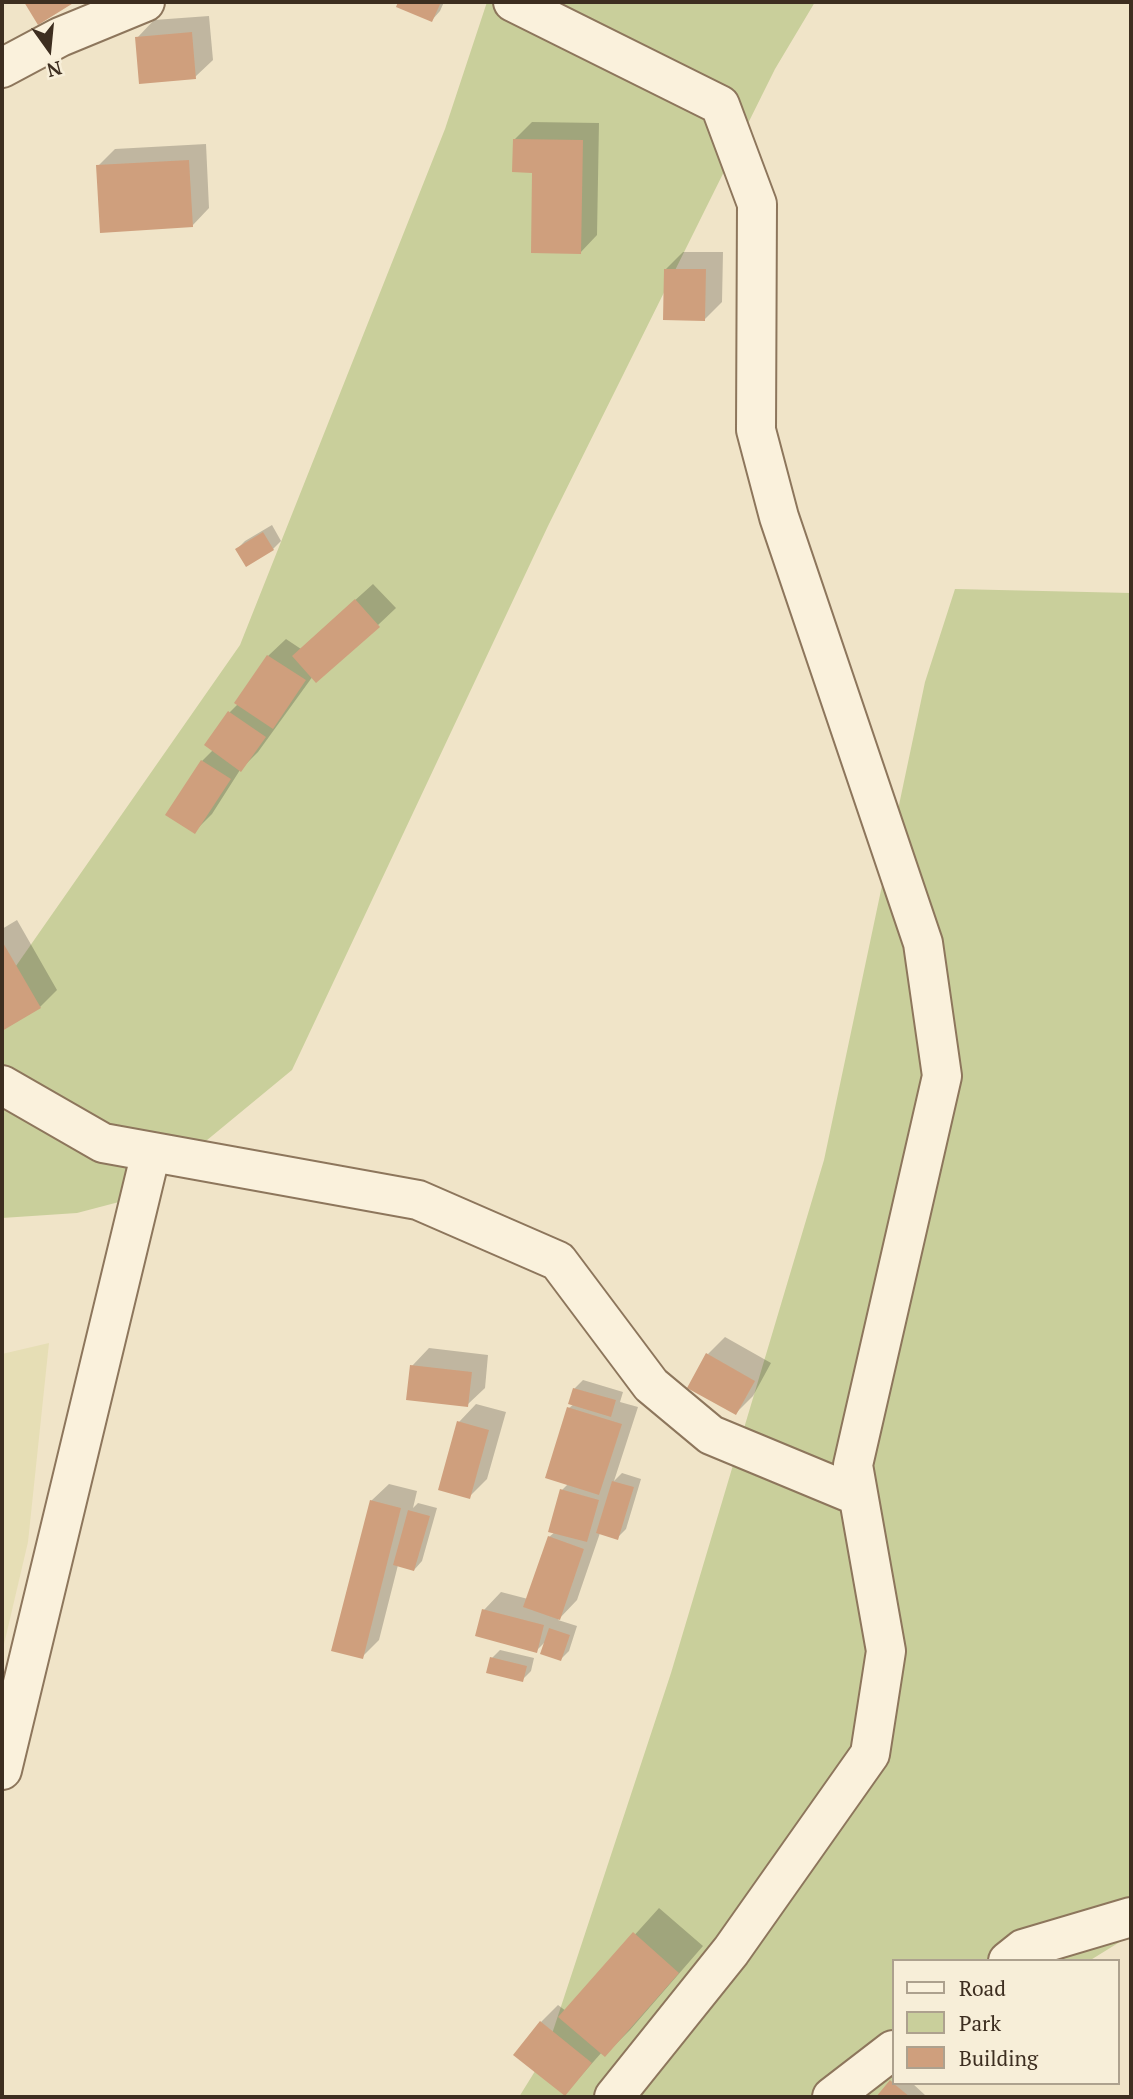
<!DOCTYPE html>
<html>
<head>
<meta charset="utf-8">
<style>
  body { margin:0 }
  #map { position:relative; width:1133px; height:2099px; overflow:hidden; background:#f0e4c8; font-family:"PT Serif",serif }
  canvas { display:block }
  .frame { position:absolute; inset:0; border:4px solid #3d2e20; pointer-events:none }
  .legend { position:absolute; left:892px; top:1959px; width:228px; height:126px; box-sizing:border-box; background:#f7eed8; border:2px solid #ada18e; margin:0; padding:9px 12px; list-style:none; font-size:21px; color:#3d2e20 }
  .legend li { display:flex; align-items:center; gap:14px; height:35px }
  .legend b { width:35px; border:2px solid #ada18e }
  .north { position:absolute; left:14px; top:14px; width:70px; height:70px; -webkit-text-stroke:5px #f7eed8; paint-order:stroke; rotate:165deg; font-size:19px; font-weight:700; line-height:28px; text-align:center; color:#3d2e20 }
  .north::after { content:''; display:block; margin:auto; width:24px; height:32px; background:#3d2e20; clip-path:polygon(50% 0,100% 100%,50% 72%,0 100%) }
</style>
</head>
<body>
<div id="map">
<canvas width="1133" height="2099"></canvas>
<div class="frame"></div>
<ul class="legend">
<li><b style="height:9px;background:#faf1dc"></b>Road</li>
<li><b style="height:19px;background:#c9cf9b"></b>Park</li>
<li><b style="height:19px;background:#cf9f7d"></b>Building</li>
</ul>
<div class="north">N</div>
</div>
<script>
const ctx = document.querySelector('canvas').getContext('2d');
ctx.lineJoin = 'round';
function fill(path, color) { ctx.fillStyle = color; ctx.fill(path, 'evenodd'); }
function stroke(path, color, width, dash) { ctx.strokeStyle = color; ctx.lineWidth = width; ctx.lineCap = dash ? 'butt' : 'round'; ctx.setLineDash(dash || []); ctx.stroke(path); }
fill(new Path2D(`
  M 49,1343 L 28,1542 L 2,1653 L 2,1354 Z`), '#e6deb5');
fill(new Path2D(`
  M 487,2 L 815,2 L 775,69 L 548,526 L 292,1070 L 138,1197 L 77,1213 L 2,1218 L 2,986 L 240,645 L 445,129 Z
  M 955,589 L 1131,593 L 1131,1935 L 1089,1961 L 893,1961 L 893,2083 L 896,2083 L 879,2097 L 519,2097 L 545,2055 L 671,1673 L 824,1160 L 925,682 Z`), '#c9cf9b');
fill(new Path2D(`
  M 400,2 L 444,2 L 440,11 L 432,20 L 398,6 Z
  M 209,16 L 213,60 L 195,77 L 137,38 L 154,20 Z
  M 532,122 L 599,123 L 597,235 L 580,253 L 514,140 Z
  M 206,144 L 209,208 L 192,226 L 98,166 L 115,149 Z
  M 683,252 L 723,252 L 722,302 L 705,319 L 666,269 Z
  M 272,525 L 281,541 L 273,549 L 237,549 L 245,541 Z
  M 373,584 L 396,608 L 378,625 L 313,676 L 258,752 L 240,770 L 212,814 L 195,831 L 202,761 L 213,750 L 230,712 L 238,704 L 268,656 L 286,639 L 301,649 Z
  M 17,920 L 57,990 L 40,1007 L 2,1029 L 2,929 Z
  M 725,1337 L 771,1363 L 753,1396 L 736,1413 L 708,1354 Z
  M 429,1348 L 488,1355 L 485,1388 L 467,1405 L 412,1366 Z
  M 583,1380 L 623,1392 L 620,1402 L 638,1407 L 614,1481 L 622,1473 L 641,1479 L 626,1529 L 617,1538 L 600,1533 L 577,1600 L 558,1620 L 577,1626 L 569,1651 L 561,1659 L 546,1641 L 536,1651 L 484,1610 L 501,1592 L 528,1599 L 549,1537 L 555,1532 L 562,1490 L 568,1484 L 569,1408 L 574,1404 L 574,1389 Z
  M 476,1404 L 506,1412 L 487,1479 L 469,1497 L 459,1422 Z
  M 389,1484 L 417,1491 L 413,1508 L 418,1503 L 437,1508 L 422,1561 L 414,1570 L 398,1565 L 379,1640 L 362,1657 L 371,1501 Z
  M 500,1650 L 534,1658 L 531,1671 L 522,1680 L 492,1658 Z
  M 659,1908 L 703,1946 L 630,2030 L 605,2055 L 602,2052 L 565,2094 L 541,2022 L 558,2005 L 566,2011 Z
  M 893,2080 L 893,2083 L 912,2083 L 925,2095 L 923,2097 L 879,2097 Z`), '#0003');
fill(new Path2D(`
  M 24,2 L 75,2 L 38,25 Z
  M 398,2 L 441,2 L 432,22 L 396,7 Z
  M 192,32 L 196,79 L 139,84 L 135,37 Z
  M 513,139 L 583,140 L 581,254 L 531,253 L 532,173 L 512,172 Z
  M 189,160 L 193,227 L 100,233 L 96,165 Z
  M 664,269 L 706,269 L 705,321 L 663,320 Z
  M 263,532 L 274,550 L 246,567 L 235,549 Z
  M 355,599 L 380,627 L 316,683 L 292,656 Z
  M 267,655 L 306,680 L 273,729 L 234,703 Z
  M 228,711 L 266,737 L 241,772 L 204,745 Z
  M 201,760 L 231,779 L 195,834 L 165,815 Z
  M 2,941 L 41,1008 L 2,1031 Z
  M 706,1353 L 755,1381 L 736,1415 L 687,1388 Z
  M 410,1365 L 472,1372 L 468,1407 L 406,1400 Z
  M 573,1388 L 616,1400 L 611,1417 L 568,1404 Z
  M 567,1407 L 622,1424 L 599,1495 L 545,1478 Z
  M 457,1421 L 489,1430 L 470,1499 L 438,1490 Z
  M 612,1481 L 634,1487 L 618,1540 L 596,1533 Z
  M 560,1489 L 599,1500 L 587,1542 L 548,1532 Z
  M 370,1500 L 401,1508 L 363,1659 L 331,1651 Z
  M 408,1510 L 430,1516 L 414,1571 L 393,1565 Z
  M 548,1536 L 584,1549 L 560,1620 L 523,1607 Z
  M 482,1609 L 544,1625 L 537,1653 L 475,1636 Z
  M 549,1628 L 570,1635 L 561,1661 L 540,1654 Z
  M 490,1657 L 527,1666 L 523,1682 L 486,1673 Z
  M 633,1932 L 679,1973 L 605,2057 L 558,2017 Z
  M 540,2021 L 592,2063 L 565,2096 L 513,2055 Z
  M 890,2080 L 893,2083 L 910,2097 L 876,2097 Z`), '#cf9f7d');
const minor = new Path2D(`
  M 513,2 L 720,105 L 757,204 L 756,430 L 779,517 L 923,943 L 942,1076 L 853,1465 L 886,1651 L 870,1754 L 731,1951 L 614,2097
  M 2,68 L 60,37 L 145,2
  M 2,1085 L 103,1143 L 418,1200 L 558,1261 L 651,1385 L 711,1435 L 858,1496
  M 2,1770 L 151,1152
  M 1008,1961 L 1023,1949 L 1131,1917
  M 832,2097 L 893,2050`);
stroke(minor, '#8d765c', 42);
stroke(minor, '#faf1dc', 38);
</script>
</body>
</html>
